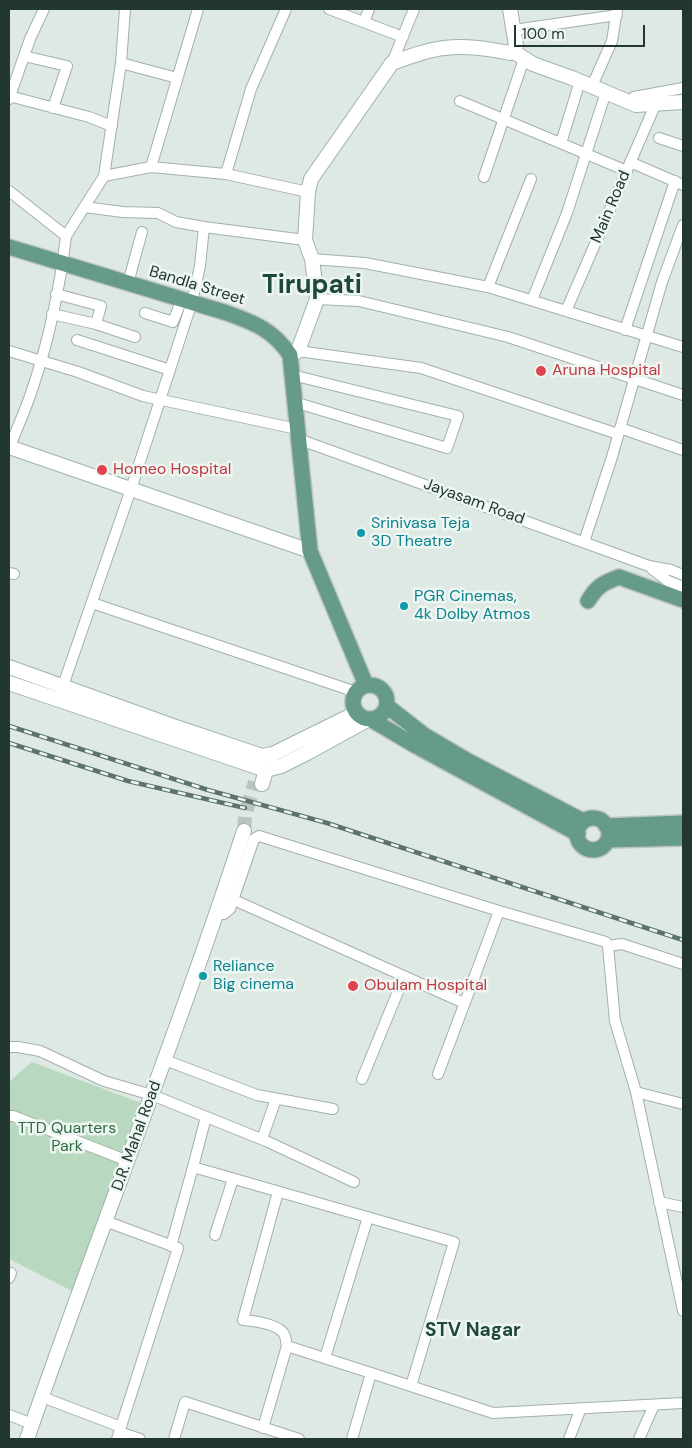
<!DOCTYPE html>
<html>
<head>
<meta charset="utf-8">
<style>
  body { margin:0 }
  #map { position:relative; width:692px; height:1448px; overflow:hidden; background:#dee9e3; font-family:"DM Sans",sans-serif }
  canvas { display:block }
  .frame { position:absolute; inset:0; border:10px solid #213730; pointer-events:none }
  .scale { position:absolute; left:514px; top:25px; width:131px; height:22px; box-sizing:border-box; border:2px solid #213730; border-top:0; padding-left:6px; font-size:15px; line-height:18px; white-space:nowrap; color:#213730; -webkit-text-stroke:4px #eef6f2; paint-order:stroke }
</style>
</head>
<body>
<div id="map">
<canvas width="692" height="1448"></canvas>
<div class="frame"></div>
<div class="scale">100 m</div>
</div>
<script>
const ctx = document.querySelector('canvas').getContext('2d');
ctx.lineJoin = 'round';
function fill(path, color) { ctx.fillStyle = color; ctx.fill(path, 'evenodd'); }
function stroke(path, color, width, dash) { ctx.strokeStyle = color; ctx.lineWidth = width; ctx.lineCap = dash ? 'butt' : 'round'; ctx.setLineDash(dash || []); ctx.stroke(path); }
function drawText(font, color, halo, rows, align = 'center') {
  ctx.font = font + ' "DM Sans",sans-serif'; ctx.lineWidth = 5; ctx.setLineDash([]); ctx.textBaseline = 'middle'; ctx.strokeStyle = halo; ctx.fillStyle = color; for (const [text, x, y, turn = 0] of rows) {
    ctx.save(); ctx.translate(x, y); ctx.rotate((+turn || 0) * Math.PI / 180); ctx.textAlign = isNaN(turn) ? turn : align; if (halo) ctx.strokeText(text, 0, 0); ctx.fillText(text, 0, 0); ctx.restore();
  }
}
fill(new Path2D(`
  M 32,1062 L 141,1103 L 72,1291 L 9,1259 L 9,1082 Z`), '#b8d9bf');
stroke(new Path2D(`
  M 244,831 L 245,816 L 255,782`), '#b8c5bf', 14, [14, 7]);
const street = new Path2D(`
  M 329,9 L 403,37
  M 364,22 L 369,9
  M 514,30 L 617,15
  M 24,56 L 67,66 L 53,108
  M 121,63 L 177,78
  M 392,63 L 414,9
  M 592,86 L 612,41 L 617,10
  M 9,96 L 89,117 L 112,126
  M 634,97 L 683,88
  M 9,99 L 30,39 L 44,9
  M 460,101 L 627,171
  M 659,138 L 683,146
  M 561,143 L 580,81
  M 630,162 L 683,185
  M 151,167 L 198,9
  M 226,174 L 251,89 L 286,9
  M 104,176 L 121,63 L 125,9
  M 484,177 L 524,59
  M 9,191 L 66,236 C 60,287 49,340 32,390 C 26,409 17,428 10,447
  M 204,227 L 305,240
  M 66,236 L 104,176 L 151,167 L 226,174 L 308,192
  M 312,259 L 365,263 L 488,287 L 683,347
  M 128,283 L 142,232
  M 488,287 L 531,179
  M 56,294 L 101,306 L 96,324 L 135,337
  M 317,299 L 359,301 L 508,337 L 683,395
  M 532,300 L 567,213 L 606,92
  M 566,311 L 656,103
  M 145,313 L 173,322 L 182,299
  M 52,314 L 96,324
  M 625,330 L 675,181
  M 77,340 L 170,370
  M 9,351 L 78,372 L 143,396 L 297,429
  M 298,351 L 421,368 L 618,434
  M 292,375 L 458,416 L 447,448 L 294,402
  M 620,428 L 683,450
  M 298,439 L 649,566 L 671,570 L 683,575
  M 584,542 L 612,457 L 662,282 L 683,225
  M 652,569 L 668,581 L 683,587
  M 9,573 L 14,574
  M 92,603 L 356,692
  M 58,700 L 131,489 L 192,302 L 200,266 L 204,227 L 176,222 L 158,213 L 123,212 L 84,207
  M 234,900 L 464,1003 L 464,1005 L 438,1074
  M 217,914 L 224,914 L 230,909 L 254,839 L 259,836 L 499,911 L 606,942 L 608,946 L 615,1021 L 636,1092 L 683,1311
  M 608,946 L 622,944 L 683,964
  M 464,1005 L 499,911
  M 9,1047 L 18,1047 L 40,1051 L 104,1081 L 152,1095 L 266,1141 L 354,1182
  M 165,1060 L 257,1095 L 333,1109
  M 362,1079 L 404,977
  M 636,1092 L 683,1104
  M 9,1116 L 13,1116 L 128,1161
  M 262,1139 L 276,1099
  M 193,1167 L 206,1117
  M 278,1192 L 243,1320 C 254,1321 278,1324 284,1334 C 286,1337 286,1343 287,1346
  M 659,1202 L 683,1207
  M 105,1221 L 178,1248 L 117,1439
  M 215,1235 L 233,1179
  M 171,1246 L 193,1167 L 454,1242 L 411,1386
  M 9,1278 L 11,1273
  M 325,1358 L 368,1217
  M 371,1373 L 493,1413 L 683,1403
  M 42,1397 L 121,1427
  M 9,1415 L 32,1424
  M 263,1428 L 287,1346 L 371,1373 L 352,1439
  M 119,1432 L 140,1439
  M 174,1439 L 185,1402 L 299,1439
  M 569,1439 L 581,1408
  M 639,1439 L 654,1405`);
const secondary = new Path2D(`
  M 514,52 L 533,64 L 572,78 L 636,105 L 683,102
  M 290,355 L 298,351 L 317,299 L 312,259 L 305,240 L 308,192 L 311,179 L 392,63 C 408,57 426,50 444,48 C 466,45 489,49 510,53 L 514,52 L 516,46 L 510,9
  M 9,447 L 310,551
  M 9,667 L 176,727 L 262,756 L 273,754 L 356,713
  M 9,683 L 266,770 L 281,766 L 307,753 L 367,720
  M 262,784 L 266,770
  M 27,1439 C 97,1236 177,1036 244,831`);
const primary = new Path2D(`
  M 9,247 L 227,313 C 255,323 273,330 290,355 L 310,551 L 366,685
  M 588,601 C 597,586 603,583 619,577 L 683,600
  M353 702a17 17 0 1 1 34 0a17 17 0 1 1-34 0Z
  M 387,706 L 424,735 L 468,761 L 583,821
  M 372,720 L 416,746 L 578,834
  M577 834a16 16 0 1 1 32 0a16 16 0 1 1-32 0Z
  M 606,826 L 683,823
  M 608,840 L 683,838`);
stroke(street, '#a2b0aa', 12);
stroke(secondary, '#9eb3ab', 16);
stroke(primary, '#bcc3c1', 18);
stroke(street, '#fff', 10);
stroke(secondary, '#fff', 14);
stroke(primary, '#669b8b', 15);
const rail = new Path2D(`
  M 9,726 L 208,790 L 327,823 L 683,940
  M 9,743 L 128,781 L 245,808`);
stroke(rail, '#5b736b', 4.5);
stroke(rail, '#eef6f2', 2.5, [8]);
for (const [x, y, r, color] of [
  [541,371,6,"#e0444e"],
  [102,470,6,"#e0444e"],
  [361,533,5,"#0f9aa8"],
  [404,606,5,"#0f9aa8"],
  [203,976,5,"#0f9aa8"],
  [353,986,6,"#e0444e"]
]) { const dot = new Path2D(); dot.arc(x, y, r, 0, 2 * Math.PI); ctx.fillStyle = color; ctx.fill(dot); stroke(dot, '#eef6f2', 2); }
drawText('16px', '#213730', '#eef6f2', [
  ["Main Road",611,207,-67],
  ["Bandla Street",197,286,17],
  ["Jayasam Road",474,502,20],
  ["D.R. Mahal Road",137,1136,-70]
]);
drawText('16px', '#be3a42', '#eef6f2', [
  ["Aruna Hospital",552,371],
  ["Homeo Hospital",113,470],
  ["Obulam Hospital",364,986]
], 'left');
drawText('16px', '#0d838f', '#eef6f2', [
  ["Srinivasa Teja",371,524],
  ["3D Theatre",371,542],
  ["PGR Cinemas,",414,597],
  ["4k Dolby Atmos",414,615],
  ["Reliance",213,967],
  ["Big cinema",213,985]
], 'left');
drawText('16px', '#2e6b43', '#eef6f2', [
  ["TTD Quarters",67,1129],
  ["Park",67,1147]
]);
drawText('bold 19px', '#1f473b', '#eef6f2', [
  ["STV Nagar",473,1331]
]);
drawText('bold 26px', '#1f473b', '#eef6f2', [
  ["Tirupati",312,286]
]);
</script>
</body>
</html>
